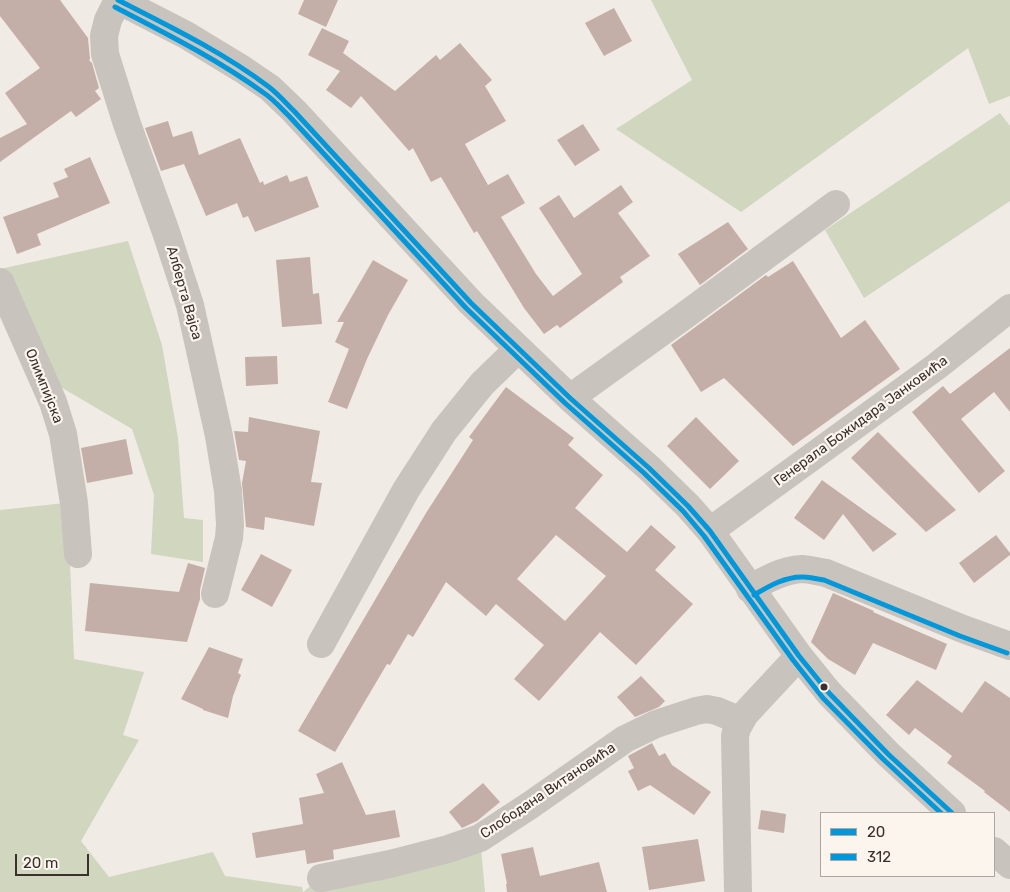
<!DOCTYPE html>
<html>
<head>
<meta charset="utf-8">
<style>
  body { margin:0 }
  #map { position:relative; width:1010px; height:892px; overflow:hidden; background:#f0ebe5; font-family:Rubik,sans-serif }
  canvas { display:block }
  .legend { position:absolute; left:820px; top:812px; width:175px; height:65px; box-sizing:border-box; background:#fbf5ee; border:1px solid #aea6a0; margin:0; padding:6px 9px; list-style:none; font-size:15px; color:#3b302b }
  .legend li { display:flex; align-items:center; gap:10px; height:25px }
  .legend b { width:25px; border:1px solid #aea6a0 }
  .scale { position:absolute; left:15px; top:854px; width:74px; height:22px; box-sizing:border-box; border:2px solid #3b302b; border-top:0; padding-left:6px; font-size:15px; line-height:18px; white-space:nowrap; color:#3b302b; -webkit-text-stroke:4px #fbf5ee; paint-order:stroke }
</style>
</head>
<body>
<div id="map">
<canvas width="1010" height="892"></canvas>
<ul class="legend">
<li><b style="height:6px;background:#0098da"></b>20</li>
<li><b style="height:6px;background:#0098da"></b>312</li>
</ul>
<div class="scale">20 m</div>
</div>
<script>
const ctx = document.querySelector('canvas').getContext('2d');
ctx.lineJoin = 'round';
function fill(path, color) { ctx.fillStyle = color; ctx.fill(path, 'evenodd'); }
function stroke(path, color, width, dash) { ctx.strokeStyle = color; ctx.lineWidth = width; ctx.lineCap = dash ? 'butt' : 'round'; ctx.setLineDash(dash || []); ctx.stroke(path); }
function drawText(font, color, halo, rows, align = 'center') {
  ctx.font = font + ' Rubik,sans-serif'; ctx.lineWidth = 4.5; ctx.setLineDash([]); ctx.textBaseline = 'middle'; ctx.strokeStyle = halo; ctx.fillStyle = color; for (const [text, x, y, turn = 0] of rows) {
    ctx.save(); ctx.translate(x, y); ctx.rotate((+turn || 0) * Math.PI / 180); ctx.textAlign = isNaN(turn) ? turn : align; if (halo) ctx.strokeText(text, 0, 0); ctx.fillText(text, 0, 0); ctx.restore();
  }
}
fill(new Path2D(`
  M 651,0 L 1010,0 L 1010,96 L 989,104 L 968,48 L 741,212 L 616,129 L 692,80 Z
  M 1000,113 L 1010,126 L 1010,201 L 864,298 L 825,230 Z
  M 128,241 L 162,345 L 178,438 L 184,518 L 203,520 L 203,562 L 151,554 L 154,495 L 132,429 L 42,376 L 0,269 Z
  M 65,503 L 70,563 L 74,659 L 144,672 L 123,735 L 139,740 L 81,841 L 109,877 L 213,852 L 225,876 L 302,887 L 303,892 L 321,878 L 480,838 L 485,892 L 0,892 L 0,510 Z`), '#d1d6bf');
fill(new Path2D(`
  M 0,0 L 60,0 L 88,38 L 90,59 L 89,60 L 92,63 L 99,88 L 95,91 L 101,99 L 76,117 L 71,111 L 0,162 L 0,138 L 27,124 L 5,93 L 40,68 L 0,16 Z
  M 304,0 L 338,0 L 326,27 L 298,14 Z
  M 614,8 L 632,41 L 604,56 L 585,23 Z
  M 322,28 L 349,41 L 343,53 L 395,91 L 436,55 L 440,60 L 460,43 L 492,80 L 485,86 L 506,121 L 465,144 L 488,185 L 508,174 L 525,203 L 501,217 L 536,274 L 553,296 L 582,274 L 539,208 L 559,195 L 574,218 L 621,185 L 633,202 L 618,213 L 650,256 L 620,277 L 623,282 L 560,328 L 557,325 L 544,334 L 524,308 L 477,231 L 474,233 L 441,177 L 431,182 L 413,148 L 409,151 L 361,96 L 351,108 L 326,90 L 340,71 L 308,55 Z
  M 168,121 L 173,137 L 192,131 L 199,155 L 240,138 L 260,183 L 263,181 L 264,185 L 287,175 L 290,182 L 307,176 L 319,207 L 255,232 L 248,216 L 243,218 L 237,203 L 206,216 L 184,164 L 161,171 L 145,128 Z
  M 583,124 L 600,150 L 575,166 L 557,140 Z
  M 90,157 L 110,203 L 37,234 L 41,245 L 17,254 L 3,217 L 59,197 L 53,183 L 68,177 L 64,169 Z
  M 728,222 L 748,249 L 700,285 L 678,254 Z
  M 310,257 L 313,294 L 319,293 L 322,324 L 282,327 L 276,260 Z
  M 373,260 L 408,280 L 388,315 L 367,359 L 347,409 L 328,402 L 349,349 L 335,342 L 344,322 L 337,322 Z
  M 793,261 L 841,338 L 865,320 L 900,369 L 793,446 L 724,378 L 701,392 L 671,345 L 766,275 L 768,277 Z
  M 1010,348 L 1010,412 L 994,392 L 961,419 L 1005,471 L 979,493 L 912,412 L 943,386 L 950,394 Z
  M 277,356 L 278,384 L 246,386 L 245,357 Z
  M 506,387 L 574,438 L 568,445 L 603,475 L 575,508 L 627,552 L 651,525 L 676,547 L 655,570 L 693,604 L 636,665 L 600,632 L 539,701 L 514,679 L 544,645 L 496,604 L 486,616 L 446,582 L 413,637 L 408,634 L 390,665 L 387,664 L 335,752 L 298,731 L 426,513 L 473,440 L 469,437 ZM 556,535 L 606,576 L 565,621 L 517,579 Z
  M 249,417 L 320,431 L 311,482 L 322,483 L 314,526 L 265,517 L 264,530 L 246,527 L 242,483 L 246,461 L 239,460 L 234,431 L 248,432 Z
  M 696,417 L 739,461 L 710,489 L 667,446 Z
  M 878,432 L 956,510 L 926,532 L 851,458 Z
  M 126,439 L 133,474 L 87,483 L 81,448 Z
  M 822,480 L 826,483 L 897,534 L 873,552 L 843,514 L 824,540 L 794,518 Z
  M 996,535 L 1010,553 L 1010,555 L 974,583 L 959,563 Z
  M 261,554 L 292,570 L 272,607 L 241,590 Z
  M 188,563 L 205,568 L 200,590 L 200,599 L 187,642 L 85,631 L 90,583 L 179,592 Z
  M 833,593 L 874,611 L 873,612 L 947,644 L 936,670 L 873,643 L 855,675 L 828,659 L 811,642 Z
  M 209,647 L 243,659 L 238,673 L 241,675 L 233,696 L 228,718 L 203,710 L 203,709 L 181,699 Z
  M 641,676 L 665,701 L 659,707 L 635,717 L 617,697 Z
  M 917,680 L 962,713 L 985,681 L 1010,698 L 1010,812 L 984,792 L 985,791 L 947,763 L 952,756 L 915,728 L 909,735 L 886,715 Z
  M 652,743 L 659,756 L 665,753 L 672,765 L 711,792 L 694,815 L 650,785 L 638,791 L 628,771 L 634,768 L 628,756 Z
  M 342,762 L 366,815 L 395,810 L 400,837 L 333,850 L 334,859 L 307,864 L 305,850 L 256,858 L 252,833 L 303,824 L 299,798 L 324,793 L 316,774 Z
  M 483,783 L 500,802 L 477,821 L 462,828 L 449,812 Z
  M 761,810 L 786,814 L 784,833 L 758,829 Z
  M 698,839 L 705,881 L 649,890 L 642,847 Z
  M 533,847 L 540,876 L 599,862 L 607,892 L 507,892 L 506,884 L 507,884 L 501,854 Z`), '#c3afa7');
stroke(new Path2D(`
  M 118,0 L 186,35 L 242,69 L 270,88 L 294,111 L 471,303 L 570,398 L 649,468 L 688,506 L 710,531 L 799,656 L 829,693 L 888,754 L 952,813
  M 118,0 L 108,20 L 104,36 L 105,54 L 127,124 L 166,232 L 190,305 L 219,436 L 228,491 L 230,525 L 229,538 L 215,594
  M 0,282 L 53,402 L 63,434 L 74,503 L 78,554
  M 570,398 L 684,316 L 836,204
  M 710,531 L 937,366 L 1010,308
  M 750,589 C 766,579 783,570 802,569 C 810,569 818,572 826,573 L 963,629 L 1010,646
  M 321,644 L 406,490 L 444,431 L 482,384 L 518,349
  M 994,851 L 1010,865
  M 321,878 L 390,864 L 448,849 L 480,838 L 529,806 L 625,739 L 656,724 L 696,711 L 707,709 L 717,711 L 741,721
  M 738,892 L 735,736 L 737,728 L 745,714 L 799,656`), '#c9c3be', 28);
stroke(new Path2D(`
  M 118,0 C 169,26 223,52 269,87 C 278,94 286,103 294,111 L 471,303 L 570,398 L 649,468 L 688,506 L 710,531 L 799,656 L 829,693 L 888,754 L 952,813`), '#0098da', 5);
stroke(new Path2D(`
  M 115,7 C 165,33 217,59 264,93 C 273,99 281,108 289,116 L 466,308 L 565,403 L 644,473 L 683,511 L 704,536 L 793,660 L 823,698 L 883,759 L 941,813
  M 754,595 C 769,586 786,576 804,577 C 810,577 817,579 824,580 L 960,636 L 1007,653`), '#0098da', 5);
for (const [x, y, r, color] of [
  [824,687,4.5,"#3b302b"]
]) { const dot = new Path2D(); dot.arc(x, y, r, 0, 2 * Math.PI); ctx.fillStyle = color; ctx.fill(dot); stroke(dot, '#fbf5ee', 2); }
drawText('14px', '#3b302b', '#fbf5ee', [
  ["Алберта Вајса",184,293,74],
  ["Олимпијска",44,386,68],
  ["Генерала Божидара Јанковића",861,421,-36],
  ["Слободана Витановића",548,791,-34]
]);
</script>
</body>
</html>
